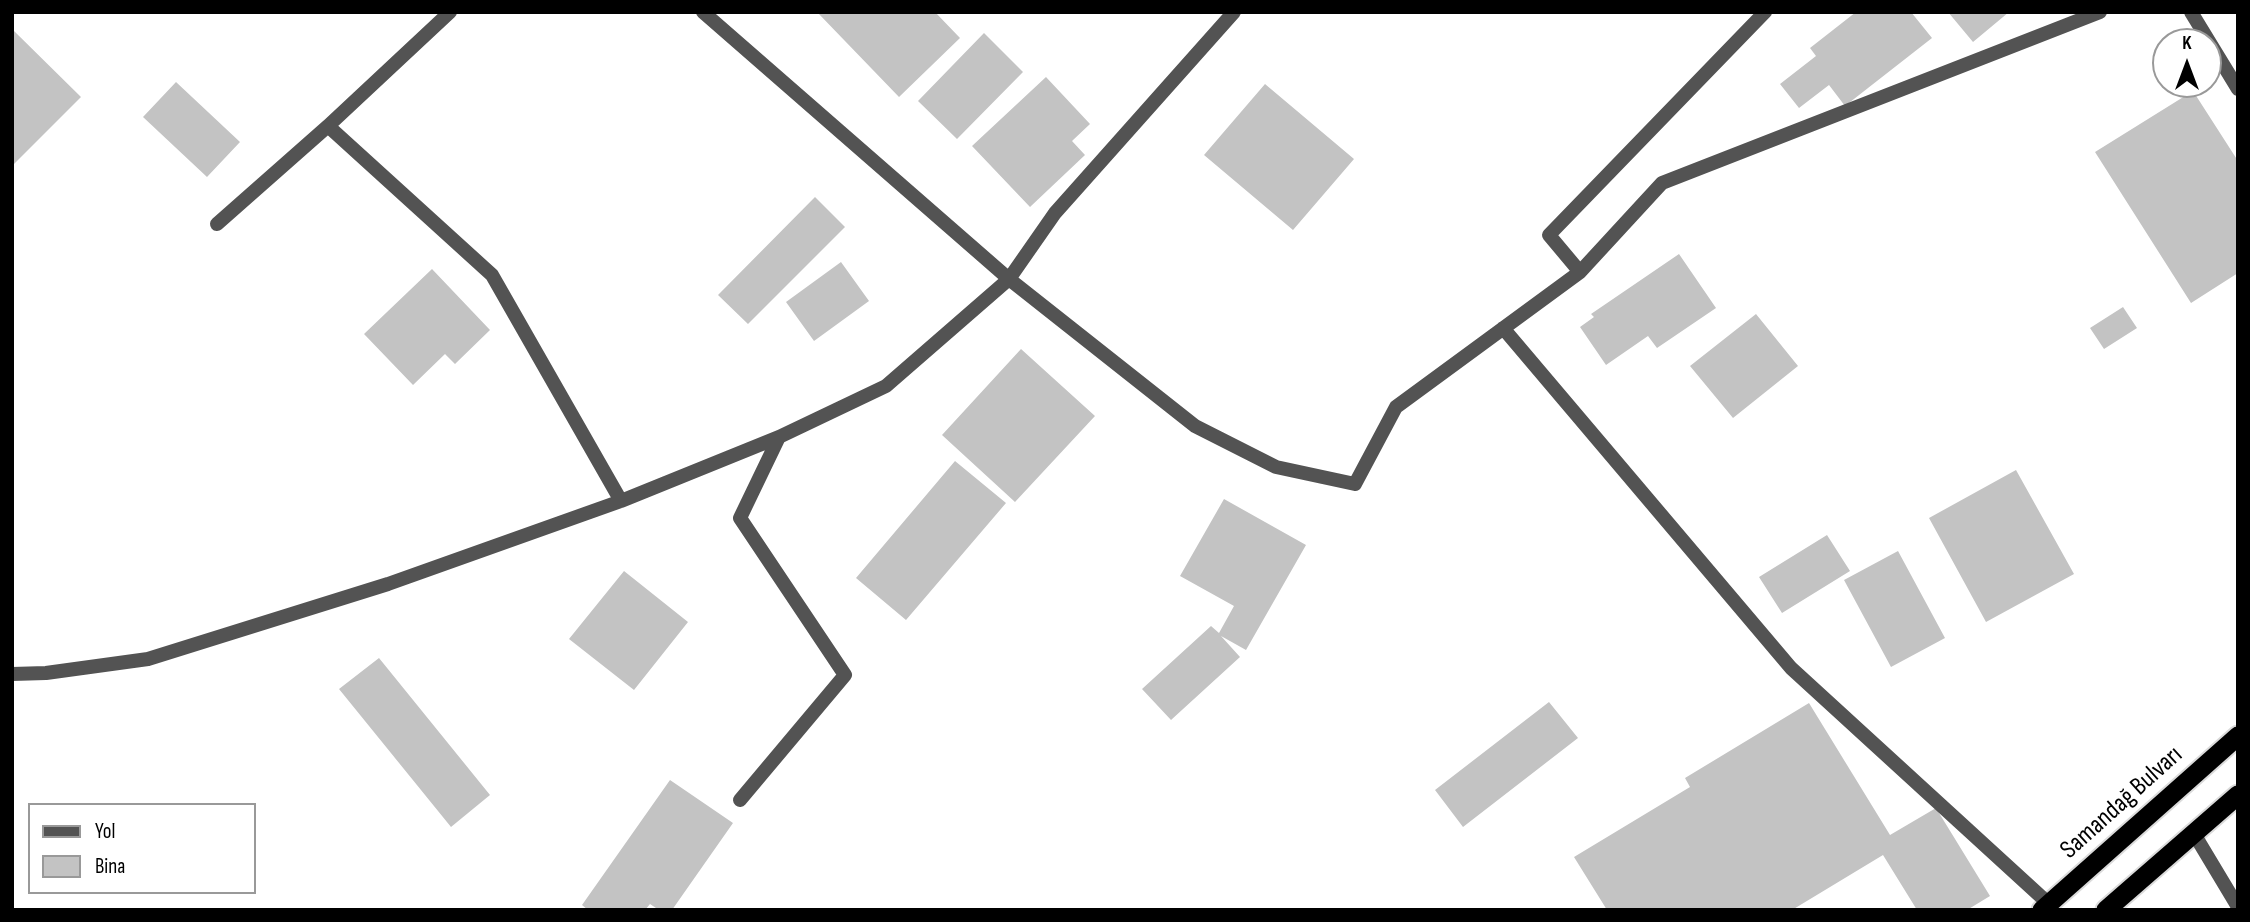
<!DOCTYPE html>
<html>
<head>
<meta charset="utf-8">
<style>
  body { margin:0 }
  #map { position:relative; width:2250px; height:922px; overflow:hidden; background:#fff; font-family:"Sofia Sans Condensed",sans-serif }
  canvas { display:block }
  .frame { position:absolute; inset:0; border:14px solid #000; pointer-events:none }
  .legend { position:absolute; left:28px; top:803px; width:228px; height:91px; box-sizing:border-box; background:#fff; border:2px solid #999; margin:0; padding:9px 12px; list-style:none; font-size:21px; color:#000 }
  .legend li { display:flex; align-items:center; gap:14px; height:35px }
  .legend b { width:35px; border:2px solid #999 }
  .north { position:absolute; left:2152px; top:28px; width:70px; height:70px; box-sizing:border-box; background:#fff; border:2px solid #999; border-radius:50%; rotate:0deg; font-size:19px; font-weight:700; line-height:28px; text-align:center; color:#000 }
  .north::after { content:''; display:block; margin:auto; width:24px; height:32px; background:#000; clip-path:polygon(50% 0,100% 100%,50% 72%,0 100%) }
</style>
</head>
<body>
<div id="map">
<canvas width="2250" height="922"></canvas>
<div class="frame"></div>
<ul class="legend">
<li><b style="height:9px;background:#535353"></b>Yol</li>
<li><b style="height:19px;background:#c3c3c3"></b>Bina</li>
</ul>
<div class="north">K</div>
</div>
<script>
const ctx = document.querySelector('canvas').getContext('2d');
ctx.lineJoin = 'round';
function fill(path, color) { ctx.fillStyle = color; ctx.fill(path, 'evenodd'); }
function stroke(path, color, width, dash) { ctx.strokeStyle = color; ctx.lineWidth = width; ctx.lineCap = dash ? 'butt' : 'round'; ctx.setLineDash(dash || []); ctx.stroke(path); }
function drawText(font, color, halo, rows, align = 'center') {
  ctx.font = font + ' "Sofia Sans Condensed",sans-serif'; ctx.lineWidth = 7; ctx.setLineDash([]); ctx.textBaseline = 'middle'; ctx.strokeStyle = halo; ctx.fillStyle = color; for (const [text, x, y, turn = 0] of rows) {
    ctx.save(); ctx.translate(x, y); ctx.rotate((+turn || 0) * Math.PI / 180); ctx.textAlign = isNaN(turn) ? turn : align; if (halo) ctx.strokeText(text, 0, 0); ctx.fillText(text, 0, 0); ctx.restore();
  }
}
fill(new Path2D(`
  M 817,12 L 935,12 L 960,38 L 899,97 Z
  M 1856,12 L 1911,12 L 1932,38 L 1845,106 L 1829,85 L 1799,108 L 1780,84 L 1816,56 L 1810,48 Z
  M 1948,12 L 2009,12 L 1973,42 Z
  M 12,29 L 81,97 L 12,166 Z
  M 984,33 L 1023,72 L 957,139 L 918,101 Z
  M 1046,77 L 1090,124 L 1072,141 L 1085,155 L 1030,207 L 972,146 Z
  M 176,82 L 240,142 L 207,177 L 143,117 Z
  M 1265,84 L 1354,159 L 1293,230 L 1204,155 Z
  M 2193,91 L 2238,161 L 2238,273 L 2191,303 L 2095,152 Z
  M 815,197 L 845,227 L 748,324 L 718,295 Z
  M 1679,254 L 1716,308 L 1657,348 L 1648,336 L 1606,365 L 1580,327 L 1594,317 L 1591,314 Z
  M 841,262 L 869,301 L 814,341 L 786,302 Z
  M 432,269 L 490,330 L 455,364 L 445,354 L 413,385 L 364,334 Z
  M 2123,307 L 2137,328 L 2104,349 L 2090,328 Z
  M 1756,314 L 1798,366 L 1733,418 L 1690,366 Z
  M 1021,349 L 1095,416 L 1015,502 L 942,435 Z
  M 955,461 L 1006,503 L 906,620 L 856,578 Z
  M 2016,470 L 2074,574 L 1986,622 L 1929,518 Z
  M 1224,499 L 1306,545 L 1246,650 L 1221,636 L 1240,657 L 1171,720 L 1142,689 L 1211,626 L 1219,633 L 1234,606 L 1180,576 Z
  M 1827,535 L 1850,571 L 1782,613 L 1759,577 Z
  M 1898,551 L 1945,638 L 1891,667 L 1844,580 Z
  M 624,571 L 688,622 L 634,690 L 569,639 Z
  M 379,658 L 490,795 L 451,827 L 339,689 Z
  M 1549,702 L 1578,738 L 1463,827 L 1435,790 Z
  M 1809,703 L 1890,835 L 1936,808 L 1990,896 L 1967,910 L 1917,910 L 1883,855 L 1792,910 L 1607,910 L 1574,857 L 1690,787 L 1685,778 Z
  M 670,780 L 733,823 L 672,910 L 659,910 L 650,904 L 645,910 L 588,910 L 582,905 Z`), '#c3c3c3');
const trunk = new Path2D(`
  M 2042,910 L 2238,736
  M 2106,910 L 2238,795`);
stroke(trunk, '#dbdbdb', 23);
stroke(new Path2D(`
  M 703,12 L 1009,279 L 1195,426 L 1276,467 L 1355,484 L 1396,407 L 1580,272 L 1662,183 L 2100,12
  M 2191,12 L 2238,89
  M 328,126 L 492,275 L 621,501
  M 217,224 L 328,126 L 450,12
  M 1580,272 L 1549,235 L 1765,12
  M 1503,328 L 1791,668 L 2049,904
  M 12,674 L 46,673 L 148,659 L 388,584 L 621,501 L 779,437 L 886,386 L 1009,279 L 1055,213 L 1234,12
  M 740,800 L 845,675 L 740,518 L 779,437
  M 2193,832 L 2238,907`), '#535353', 14);
stroke(trunk, '#000', 19);
drawText('26px', '#000', '#fff', [
  ["Samandağ Bulvarı",2122,803,-42]
]);
</script>
</body>
</html>
